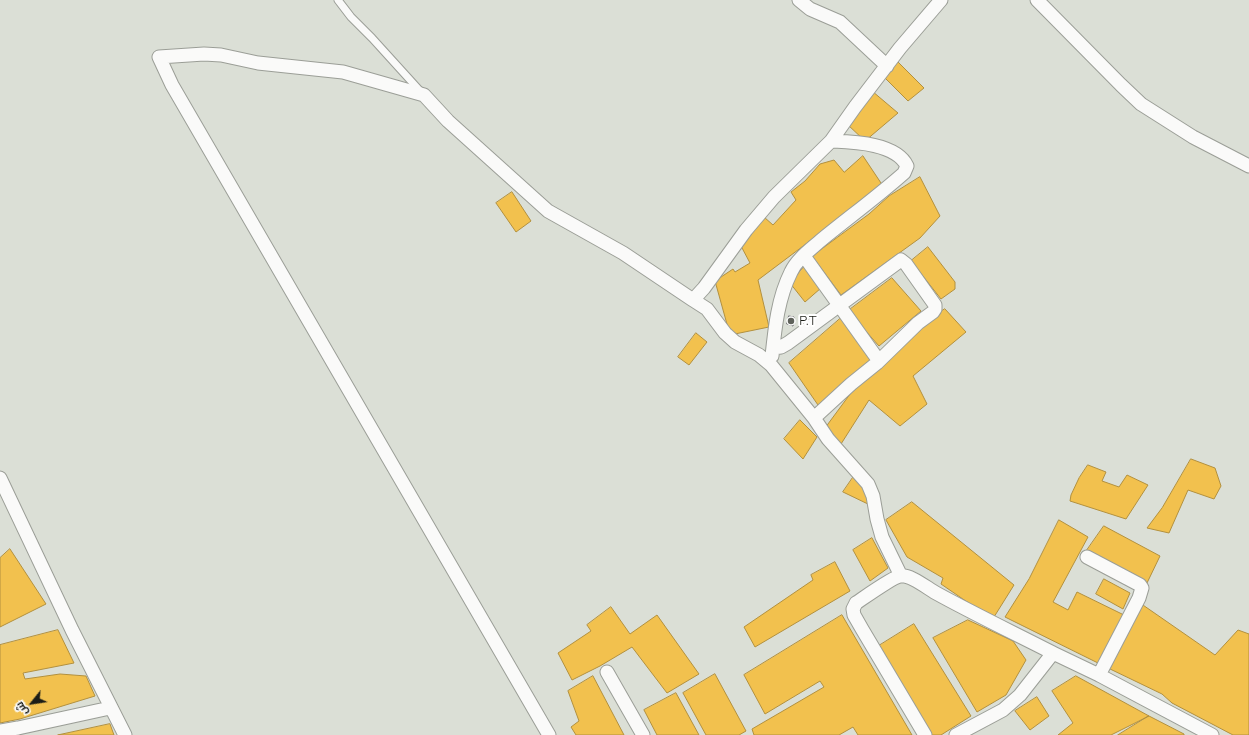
<!DOCTYPE html>
<html>
<head>
<meta charset="utf-8">
<style>
  body { margin:0 }
  #map { position:relative; width:1249px; height:735px; overflow:hidden; background:#dbdfd6; font-family:Quicksand,Cairo,sans-serif }
  canvas { display:block }
  .north { position:absolute; left:12px; top:683px; width:40px; height:40px; -webkit-text-stroke:3px #fff; paint-order:stroke; rotate:240deg; font-size:11px; font-weight:700; line-height:16px; text-align:center; color:#1b1d17 }
  .north::after { content:''; display:block; margin:auto; width:14px; height:18px; background:#1b1d17; clip-path:polygon(50% 0,100% 100%,50% 72%,0 100%) }
</style>
</head>
<body>
<div id="map">
<canvas width="1249" height="735"></canvas>
<div class="north">ش</div>
</div>
<script>
const ctx = document.querySelector('canvas').getContext('2d');
ctx.lineJoin = 'round';
function fill(path, color) { ctx.fillStyle = color; ctx.fill(path, 'evenodd'); }
function stroke(path, color, width, dash) { ctx.strokeStyle = color; ctx.lineWidth = width; ctx.lineCap = dash ? 'butt' : 'round'; ctx.setLineDash(dash || []); ctx.stroke(path); }
function drawText(font, color, halo, rows, align = 'center') {
  ctx.font = font + ' Quicksand,sans-serif'; ctx.lineWidth = 4; ctx.setLineDash([]); ctx.textBaseline = 'middle'; ctx.strokeStyle = halo; ctx.fillStyle = color; for (const [text, x, y, turn = 0] of rows) {
    ctx.save(); ctx.translate(x, y); ctx.rotate((+turn || 0) * Math.PI / 180); ctx.textAlign = isNaN(turn) ? turn : align; if (halo) ctx.strokeText(text, 0, 0); ctx.fillText(text, 0, 0); ctx.restore();
  }
}
const homes = new Path2D(`
  M 897,61 L 924,88 L 908,101 L 884,77 Z
  M 872,91 L 898,113 L 865,141 L 847,124 Z
  M 863,156 L 883,186 L 758,280 L 769,327 L 730,335 L 715,281 L 733,269 L 735,272 L 750,263 L 741,246 L 753,232 L 751,227 L 764,217 L 773,225 L 796,200 L 791,192 L 805,181 L 820,164 L 834,160 L 844,172 Z
  M 920,177 L 940,216 L 920,238 L 841,295 L 812,256 L 869,214 L 889,196 Z
  M 512,192 L 531,221 L 516,232 L 496,203 Z
  M 928,247 L 955,282 L 955,289 L 941,299 L 911,261 Z
  M 804,267 L 821,288 L 805,302 L 790,283 Z
  M 892,278 L 921,311 L 879,346 L 848,311 Z
  M 945,309 L 966,332 L 913,376 L 927,404 L 900,426 L 869,400 L 841,444 L 825,428 L 859,382 L 914,329 Z
  M 841,318 L 874,363 L 818,405 L 789,363 Z
  M 696,333 L 707,342 L 689,365 L 678,357 Z
  M 800,420 L 817,437 L 803,459 L 784,439 Z
  M 1191,459 L 1215,468 L 1221,486 L 1214,499 L 1188,490 L 1169,533 L 1147,528 L 1162,508 Z
  M 1088,465 L 1106,472 L 1102,481 L 1119,487 L 1127,475 L 1148,485 L 1126,519 L 1070,501 L 1071,495 L 1079,478 Z
  M 854,476 L 861,483 L 870,505 L 843,492 Z
  M 912,502 L 1014,585 L 994,617 L 973,606 L 941,584 L 943,578 L 907,557 L 886,520 Z
  M 1059,520 L 1088,537 L 1053,602 L 1068,610 L 1077,592 L 1124,615 L 1100,664 L 1005,617 L 1029,579 Z
  M 1104,526 L 1160,556 L 1147,583 L 1085,553 Z
  M 872,538 L 888,568 L 870,581 L 853,550 Z
  M 10,549 L 46,604 L 0,627 L 0,558 Z
  M 835,562 L 850,591 L 755,647 L 744,627 L 813,580 L 811,575 Z
  M 1104,579 L 1130,593 L 1123,609 L 1096,594 Z
  M 1140,603 L 1215,655 L 1238,630 L 1249,634 L 1249,735 L 1233,735 L 1172,703 L 1162,694 L 1108,668 Z
  M 611,607 L 630,634 L 657,615 L 699,674 L 667,693 L 632,647 L 600,666 L 572,680 L 558,653 L 591,631 L 587,625 Z
  M 842,615 L 912,735 L 858,735 L 853,727 L 839,735 L 754,735 L 752,729 L 824,687 L 820,681 L 765,714 L 744,675 Z
  M 968,620 L 1013,641 L 1026,660 L 1006,695 L 977,712 L 933,638 Z
  M 914,624 L 971,716 L 941,735 L 929,735 L 877,647 Z
  M 58,630 L 74,663 L 23,673 L 25,679 L 60,674 L 86,676 L 95,696 L 20,719 L 0,723 L 0,645 Z
  M 715,674 L 746,731 L 739,735 L 706,735 L 683,693 Z
  M 593,676 L 624,735 L 576,735 L 571,727 L 579,721 L 568,691 Z
  M 1076,676 L 1149,716 L 1111,735 L 1058,735 L 1073,723 L 1052,691 Z
  M 676,693 L 699,735 L 657,735 L 644,710 Z
  M 1037,697 L 1049,716 L 1030,730 L 1015,711 Z
  M 1149,716 L 1184,734 L 1184,735 L 1118,735 Z
  M 110,724 L 114,735 L 58,735 Z`);
fill(homes, '#f2c14e');
stroke(homes, '#b2903e', 1);
const industry = new Path2D(`
  M 789,316 L 794,317 L 793,326 L 787,324 Z`);
fill(industry, '#8d8d92');
stroke(industry, '#6b6b6d', 1);
const service = new Path2D(`
  M 338,0 L 351,17 L 372,38 L 421,92`);
const minor = new Path2D(`
  M 799,0 L 810,9 L 840,22 L 887,66
  M 1037,0 L 1121,85 L 1141,104 L 1193,137 L 1249,166
  M 804,256 L 879,361
  M 773,348 L 781,347 L 788,343 L 901,260 L 906,264 L 935,305 L 935,309 L 933,312 L 918,323 L 877,363 L 851,384 L 814,418
  M 772,356 C 775,327 778,298 791,272 C 797,259 810,250 820,241 C 848,218 877,197 904,173 L 907,166 C 896,143 853,142 831,141
  M 0,478 L 72,630 L 125,735
  M 1087,557 L 1140,585 L 1142,588 L 1139,598 L 1099,675
  M 901,576 L 882,537 L 877,519 L 873,496 L 868,484 L 828,439 L 814,418 L 771,365 L 759,355 L 735,342 L 725,333 L 707,309 L 693,300 L 704,288 L 746,230 L 774,197 L 831,141 L 855,107 L 900,48 L 941,0
  M 607,672 L 643,735
  M 0,731 L 18,728 L 110,708
  M 549,735 L 172,85 L 159,57 L 204,54 L 221,55 L 258,63 L 343,72 L 424,95 L 448,121 L 548,211 L 623,253 L 693,300
  M 925,735 L 862,629 L 854,615 L 853,609 L 856,603 C 865,597 893,577 900,576 C 910,574 927,588 936,593 C 974,614 1014,633 1053,653
  M 956,735 L 1003,710 L 1020,695 L 1053,653 L 1099,675 L 1212,735`);
stroke(service, '#9b9e97', 9);
stroke(minor, '#9b9e97', 15);
stroke(service, '#fafaf9', 7);
stroke(minor, '#fafaf9', 13);
for (const [x, y, r, color] of [
  [791,321,4,"#5e615a"]
]) { const dot = new Path2D(); dot.arc(x, y, r, 0, 2 * Math.PI); ctx.fillStyle = color; ctx.fill(dot); stroke(dot, '#fff', 1.5); }
drawText('14px', '#1b1d17', '#fff', [
  ["P.T",799,321]
], 'left');
</script>
</body>
</html>
